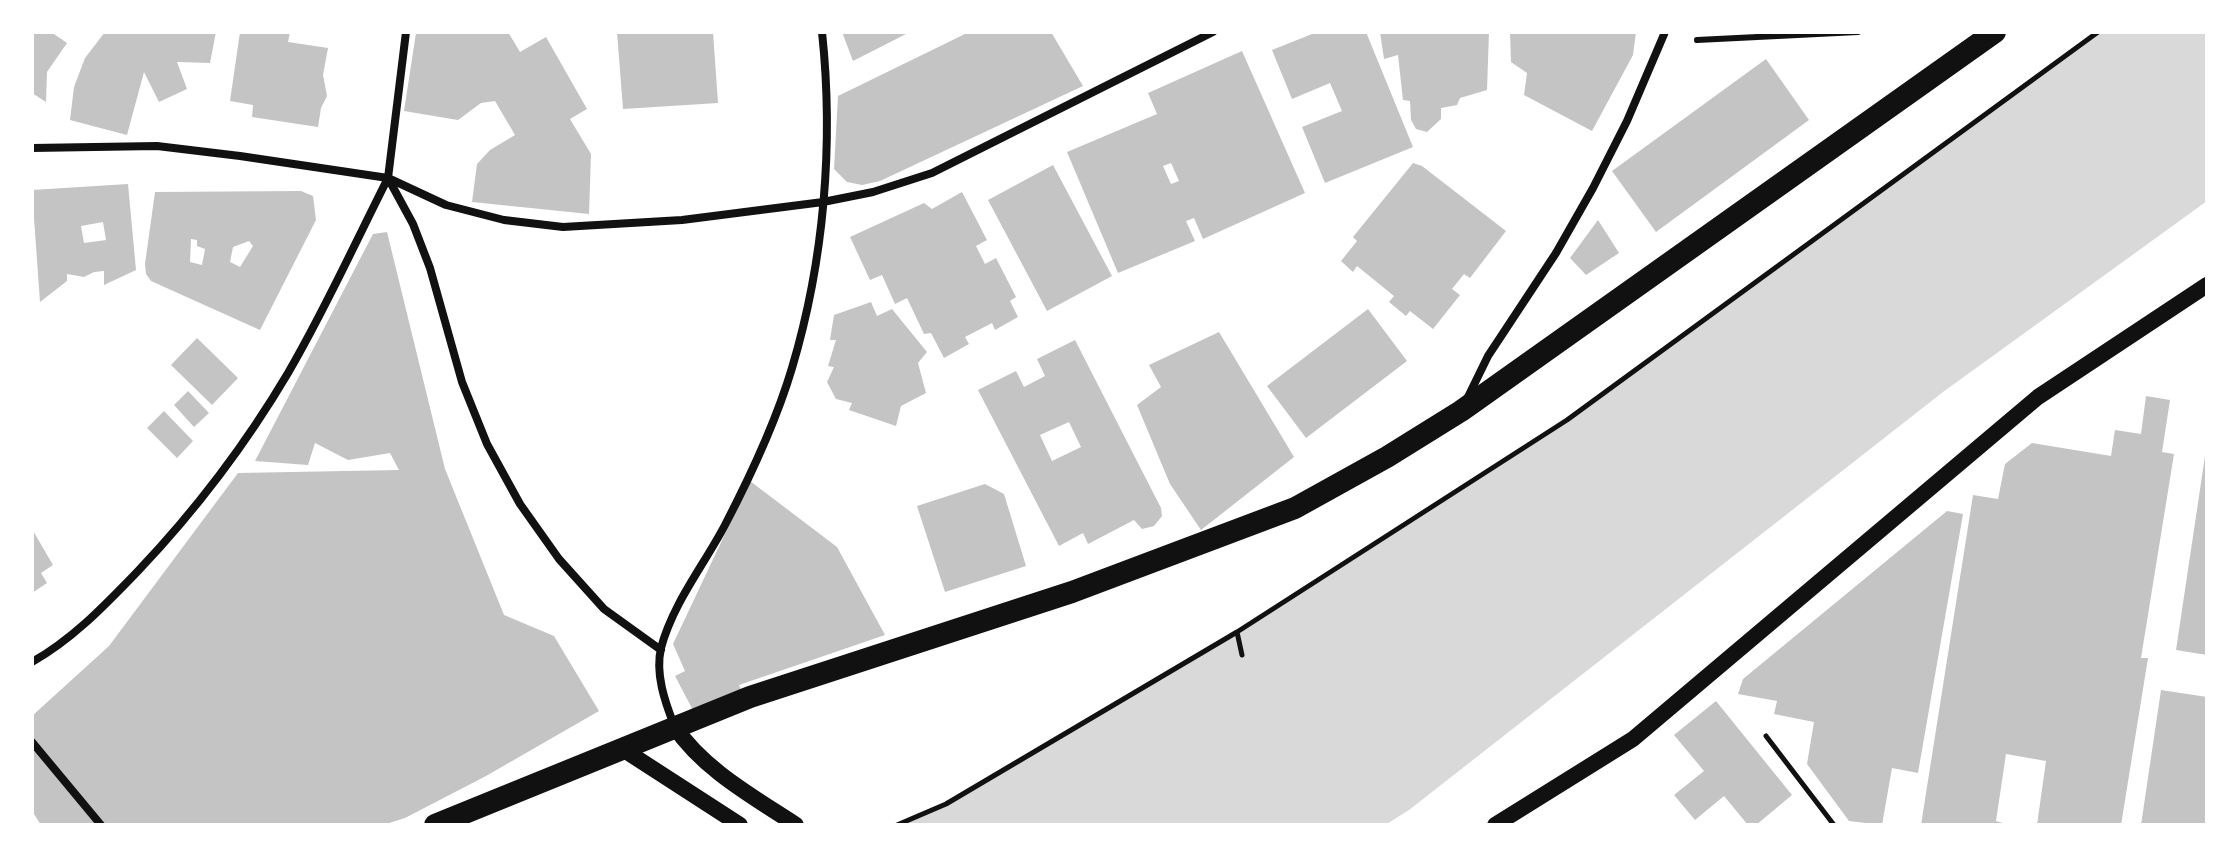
<!DOCTYPE html>
<html>
<head>
<meta charset="utf-8">
<style>
  body { margin:0 }
  #map { position:relative; width:2239px; height:857px; overflow:hidden; background:#fff; font-family:"Varela Round",sans-serif }
  canvas { display:block }
  .frame { position:absolute; inset:0; border:34px solid #fff; pointer-events:none }
</style>
</head>
<body>
<div id="map">
<canvas width="2239" height="857"></canvas>
<div class="frame"></div>
</div>
<script>
const ctx = document.querySelector('canvas').getContext('2d');
ctx.lineJoin = 'round';
function fill(path, color) { ctx.fillStyle = color; ctx.fill(path, 'evenodd'); }
function stroke(path, color, width, dash) { ctx.strokeStyle = color; ctx.lineWidth = width; ctx.lineCap = dash ? 'butt' : 'round'; ctx.setLineDash(dash || []); ctx.stroke(path); }
fill(new Path2D(`
  M 2098,32 L 2207,32 L 2207,201 L 1943,392 L 1409,810 L 1385,825 L 897,825 L 946,804 L 1237,632 L 1567,420 Z`), '#d9d9d9');
fill(new Path2D(`
  M 32,32 L 51,32 L 67,43 L 47,72 L 46,102 L 32,93 Z
  M 105,32 L 216,32 L 210,63 L 177,62 L 187,89 L 159,102 L 144,72 L 127,135 L 70,120 L 74,87 L 85,58 Z
  M 240,32 L 290,32 L 288,42 L 328,48 L 323,75 L 327,96 L 321,108 L 318,127 L 252,117 L 253,105 L 230,101 Z
  M 508,32 L 520,52 L 546,37 L 587,109 L 570,119 L 591,154 L 589,214 L 472,202 L 477,164 L 490,150 L 515,135 L 495,101 L 481,103 L 458,120 L 404,111 L 416,33 Z
  M 617,32 L 713,32 L 718,103 L 623,109 Z
  M 842,32 L 910,32 L 853,61 Z
  M 969,32 L 1051,32 L 1083,86 L 880,181 L 862,185 L 847,182 L 834,169 L 838,96 Z
  M 1317,32 L 1366,32 L 1413,147 L 1325,183 L 1302,127 L 1342,111 L 1330,83 L 1292,99 L 1272,50 Z
  M 1380,32 L 1489,32 L 1487,90 L 1460,98 L 1457,105 L 1441,108 L 1441,119 L 1427,132 L 1416,129 L 1411,120 L 1410,101 L 1403,100 L 1398,55 L 1384,59 Z
  M 1510,32 L 1636,32 L 1633,55 L 1592,131 L 1524,95 L 1527,73 L 1511,62 Z
  M 1242,51 L 1305,193 L 1203,239 L 1194,218 L 1186,221 L 1195,241 L 1118,273 L 1067,152 L 1157,114 L 1148,93 ZM 1171,163 L 1179,181 L 1171,184 L 1163,166 Z
  M 1766,59 L 1809,120 L 1656,232 L 1612,171 Z
  M 1413,163 L 1422,166 L 1506,231 L 1470,278 L 1464,274 L 1452,289 L 1460,295 L 1433,329 L 1410,311 L 1406,316 L 1389,302 L 1394,296 L 1357,266 L 1353,272 L 1341,261 L 1357,241 L 1353,237 Z
  M 1053,165 L 1112,276 L 1047,311 L 988,200 Z
  M 128,184 L 136,270 L 104,285 L 104,271 L 94,272 L 84,277 L 67,274 L 67,281 L 40,302 L 32,190 ZM 103,222 L 106,240 L 84,243 L 81,226 Z
  M 301,191 L 313,196 L 316,220 L 260,330 L 151,281 L 146,274 L 145,264 L 155,192 ZM 191,239 L 197,240 L 197,246 L 205,249 L 202,265 L 190,262 ZM 249,241 L 253,246 L 240,267 L 230,262 L 233,247 Z
  M 962,192 L 987,240 L 976,246 L 985,264 L 996,258 L 1016,297 L 1010,301 L 1018,317 L 995,330 L 992,323 L 965,337 L 969,344 L 944,358 L 931,333 L 924,334 L 907,298 L 895,304 L 882,275 L 870,280 L 850,237 L 924,203 L 932,209 Z
  M 1598,220 L 1619,253 L 1586,275 L 1570,258 Z
  M 387,232 L 445,469 L 504,615 L 554,636 L 599,711 L 486,776 L 405,818 L 383,825 L 41,825 L 32,811 L 32,716 L 109,646 L 238,473 L 399,470 L 390,453 L 348,460 L 315,443 L 308,465 L 255,461 L 373,234 Z
  M 871,302 L 877,316 L 892,309 L 927,352 L 918,363 L 926,393 L 901,406 L 896,426 L 849,410 L 852,403 L 836,399 L 827,382 L 834,367 L 828,366 L 836,340 L 830,340 L 834,315 Z
  M 1368,309 L 1407,361 L 1306,438 L 1267,386 Z
  M 1219,332 L 1294,457 L 1201,530 L 1170,484 L 1137,405 L 1161,387 L 1149,365 Z
  M 197,338 L 238,378 L 212,405 L 171,365 Z
  M 1075,340 L 1161,508 L 1162,516 L 1154,526 L 1142,529 L 1134,520 L 1088,544 L 1083,533 L 1059,546 L 978,390 L 1016,371 L 1024,387 L 1045,376 L 1037,359 ZM 1069,422 L 1081,447 L 1052,461 L 1040,435 Z
  M 188,391 L 209,413 L 194,427 L 174,405 Z
  M 2146,396 L 2170,400 L 2162,452 L 2174,454 L 2141,658 L 2148,658 L 2121,825 L 2037,825 L 2046,761 L 2006,754 L 1996,821 L 2010,825 L 1921,825 L 1973,495 L 1998,499 L 2005,464 L 2032,443 L 2111,456 L 2115,430 L 2141,434 Z
  M 164,411 L 193,441 L 177,458 L 147,428 Z
  M 2205,456 L 2207,456 L 2207,655 L 2176,650 Z
  M 750,481 L 837,547 L 885,635 L 739,685 L 744,697 L 695,714 L 675,676 L 685,671 L 673,644 Z
  M 985,484 L 1004,494 L 1026,566 L 945,592 L 917,506 Z
  M 1947,511 L 1963,514 L 1918,773 L 1892,768 L 1882,825 L 1849,821 L 1807,764 L 1814,722 L 1774,714 L 1777,701 L 1738,694 L 1743,679 Z
  M 32,529 L 53,565 L 41,573 L 47,583 L 32,593 Z
  M 2161,690 L 2207,697 L 2207,825 L 2141,825 Z
  M 1716,701 L 1792,795 L 1756,825 L 1748,825 L 1724,796 L 1695,820 L 1674,795 L 1704,771 L 1674,735 Z`), '#c4c4c4');
stroke(new Path2D(`
  M 1237,632 L 1242,655
  M 1766,736 L 1834,825
  M 897,825 L 946,804 L 1237,632 L 1567,420 L 2098,32`), '#111', 5);
stroke(new Path2D(`
  M 1697,40 L 1858,32`), '#111', 6);
stroke(new Path2D(`
  M 406,32 L 388,178 L 413,224 L 430,268 L 462,382 L 487,444 L 520,504 L 559,559 L 604,609 L 661,650
  M 32,148 L 157,146 L 240,156 L 388,178 L 446,205 L 504,220 L 563,227 L 682,220 L 823,202 L 873,192 L 932,173 L 1213,32
  M 1467,399 L 1488,356 L 1556,253 L 1593,188 L 1627,121 L 1665,32
  M 32,662 C 73,639 105,605 138,571 C 194,512 246,444 288,373 C 325,310 355,243 388,178
  M 674,725 C 665,702 655,674 661,648 C 673,603 704,565 725,525 C 751,475 776,422 792,368 C 824,261 834,144 822,32
  M 32,742 L 101,825`), '#111', 8);
stroke(new Path2D(`
  M 674,726 C 704,770 752,796 796,825
  M 621,748 L 740,825
  M 1495,825 L 1633,739 L 2038,397 L 2207,285`), '#111', 16);
stroke(new Path2D(`
  M 435,825 L 750,697 L 1072,592 L 1295,508 L 1387,457 L 1461,411 L 1995,32`), '#111', 22);
</script>
</body>
</html>
